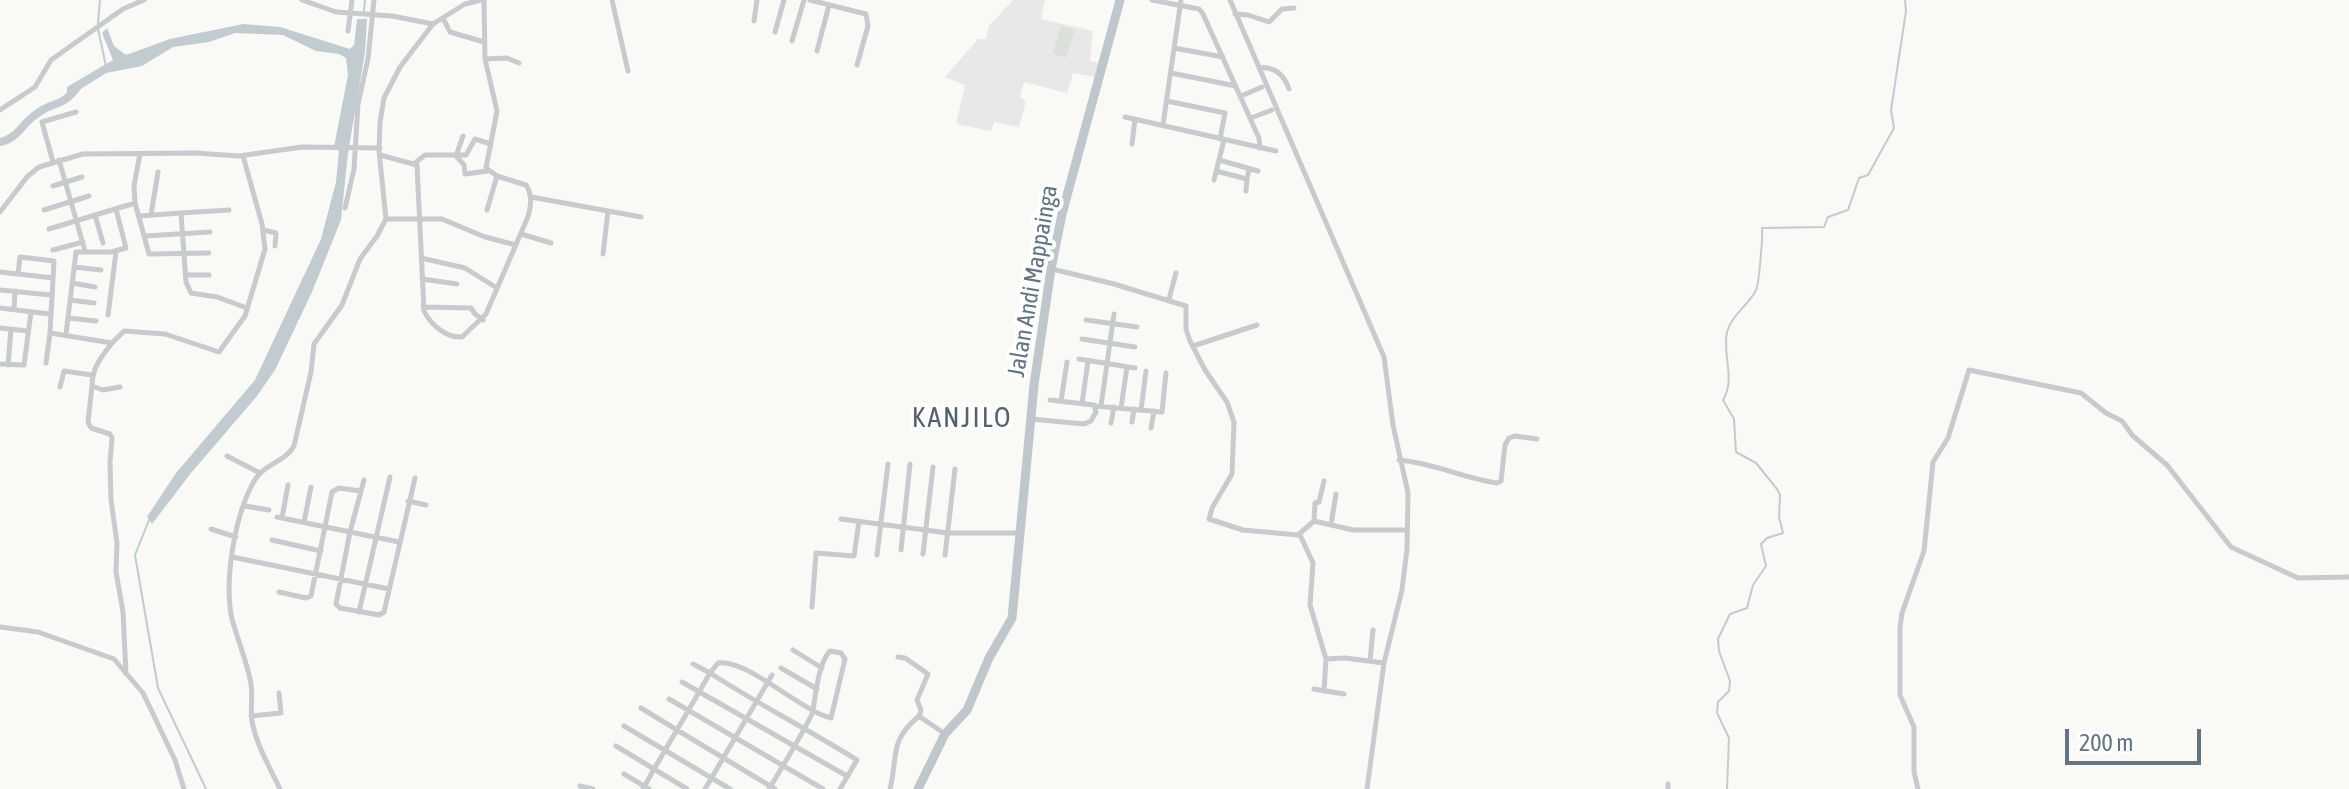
<!DOCTYPE html>
<html>
<head>
<meta charset="utf-8">
<style>
  body { margin:0 }
  #map { position:relative; width:2349px; height:789px; overflow:hidden; background:#f9f9f6; font-family:"Asap Condensed",sans-serif }
  canvas { display:block }
  .scale { position:absolute; left:2065px; top:729px; width:136px; height:36px; box-sizing:border-box; border:4px solid #637483; border-top:0; padding-left:10px; font-size:24px; line-height:28px; white-space:nowrap; color:#637483; -webkit-text-stroke:6px #fff; paint-order:stroke }
</style>
</head>
<body>
<div id="map">
<canvas width="2349" height="789"></canvas>
<div class="scale">200 m</div>
</div>
<script>
const ctx = document.querySelector('canvas').getContext('2d');
ctx.lineJoin = 'round';
function fill(path, color) { ctx.fillStyle = color; ctx.fill(path, 'evenodd'); }
function stroke(path, color, width, dash) { ctx.strokeStyle = color; ctx.lineWidth = width; ctx.lineCap = dash ? 'butt' : 'round'; ctx.setLineDash(dash || []); ctx.stroke(path); }
function drawText(font, color, halo, rows, align = 'center') {
  ctx.font = font + ' "Asap Condensed",sans-serif'; ctx.lineWidth = 8; ctx.setLineDash([]); ctx.textBaseline = 'middle'; ctx.strokeStyle = halo; ctx.fillStyle = color; for (const [text, x, y, turn = 0] of rows) {
    ctx.save(); ctx.translate(x, y); ctx.rotate((+turn || 0) * Math.PI / 180); ctx.textAlign = isNaN(turn) ? turn : align; if (halo) ctx.strokeText(text, 0, 0); ctx.fillText(text, 0, 0); ctx.restore();
  }
}
fill(new Path2D(`
  M 1013,0 L 1045,0 L 1041,19 L 1093,31 L 1090,61 L 1100,63 L 1095,77 L 1073,73 L 1067,93 L 1024,82 L 1020,97 L 1026,101 L 1019,127 L 994,122 L 991,131 L 956,124 L 965,85 L 945,77 L 978,39 L 986,39 L 989,26 Z`), '#e7e8e7');
fill(new Path2D(`
  M 1061,26 L 1075,30 L 1066,58 L 1053,53 Z`), '#dae1d7');
fill(new Path2D(`
  M 357,19 L 367,19 L 365,52 L 348,153 L 341,220 L 312,292 L 275,370 L 257,396 L 191,473 L 152,524 L 147,517 L 176,473 L 255,380 L 321,239 L 336,182 L 339,151 L 334,147 L 348,75 L 346,58 L 339,54 L 316,51 L 283,35 L 235,33 L 209,42 L 173,47 L 142,66 L 106,73 L 76,92 L 67,92 L 67,87 L 113,60 L 102,33 L 107,28 L 114,46 L 126,55 L 170,39 L 243,24 L 280,27 L 350,49 L 354,45 Z`), '#c1cbd0');
stroke(new Path2D(`
  M 364,11 L 365,0
  M 98,23 L 100,0
  M 98,29 L 106,66
  M 149,520 L 135,555 L 158,688 L 206,789
  M 1727,789 L 1729,738 L 1717,713 L 1718,702 L 1729,691 L 1730,681 L 1719,651 L 1718,639 L 1730,614 L 1747,608 L 1753,585 L 1766,566 L 1761,544 L 1767,538 L 1783,533 L 1779,517 L 1780,495 L 1777,489 L 1756,463 L 1736,452 L 1734,419 L 1723,400 C 1736,379 1722,354 1727,332 C 1732,314 1749,305 1756,290 C 1759,285 1763,235 1762,228 L 1824,227 L 1828,217 L 1848,210 L 1859,178 L 1868,175 L 1894,128 L 1891,110 L 1906,11 L 1905,0`), '#c1cbd0', 2);
stroke(new Path2D(`
  M 0,142 C 18,138 21,125 35,115 C 54,100 61,109 78,86`), '#c1cbd0', 8);
stroke(new Path2D(`
  M 302,0 L 336,12 L 392,16 L 433,24 L 465,4 L 481,0
  M 612,0 L 628,71
  M 810,0 L 866,14 L 868,26 L 857,65
  M 1152,0 L 1199,9 L 1203,14 L 1259,138 L 1260,148
  M 1230,0 L 1384,357 L 1393,425 L 1408,493 L 1407,549 L 1402,590 L 1384,663 L 1367,789
  M 1235,14 L 1248,15 L 1269,22 L 1282,9 L 1294,8
  M 443,18 L 450,32 L 484,42
  M 754,21 L 757,0
  M 348,31 L 352,0
  M 775,32 L 784,0
  M 792,41 L 804,0
  M 1174,48 L 1223,57
  M 817,51 L 829,5
  M 485,59 L 507,58 L 519,63
  M 1259,68 C 1275,66 1284,75 1289,89
  M 1171,73 L 1236,86
  M 1241,96 L 1262,87
  M 1167,101 L 1225,113 L 1220,139
  M 0,110 L 35,87 L 51,60 L 123,9 L 144,0
  M 1125,117 L 1276,151
  M 1251,118 L 1272,110
  M 1163,125 L 1181,0
  M 1132,144 L 1135,119
  M 140,154 L 134,186 L 135,203 L 149,254 L 209,253
  M 380,155 L 417,165 L 424,311 C 431,325 446,338 462,337 L 486,314 L 527,219 C 531,208 533,195 526,185 L 497,176 L 486,168 L 497,111 L 485,59 L 484,0
  M 456,156 L 463,136
  M 457,157 L 464,165 L 465,174 L 488,171
  M 59,160 L 85,251
  M 1219,160 L 1258,171
  M 53,162 L 42,122 L 76,112
  M 415,163 L 425,155 L 466,155 L 475,139 L 491,144
  M 1216,171 L 1247,179 L 1249,169
  M 1214,180 L 1224,140
  M 53,186 L 82,177
  M 1246,191 L 1247,179
  M 531,197 L 641,217
  M 345,208 L 354,169 L 358,104 L 368,59 L 374,0
  M 44,210 L 89,196
  M 487,210 L 497,176
  M 0,212 L 27,177 L 39,167 L 83,154 L 195,153 L 239,156 L 302,147 L 380,148
  M 181,213 L 229,210
  M 95,215 L 103,243
  M 151,215 L 158,172
  M 139,216 L 181,213 L 186,282 L 191,293 L 217,297 L 247,308
  M 386,219 L 442,219 L 485,237 L 516,245
  M 49,229 L 135,203
  M 263,230 L 276,233 L 275,246
  M 521,234 L 551,243
  M 145,236 L 210,232
  M 53,250 L 83,242
  M 603,254 L 608,211
  M 421,258 L 465,268 L 497,288
  M 74,267 L 101,270
  M 1052,269 L 1114,284 L 1186,306 L 1186,329 L 1190,341 L 1205,370 L 1227,402 L 1234,422 L 1232,474 L 1212,508 L 1209,519 L 1243,530 L 1298,535 L 1314,521 L 1353,530 L 1407,530
  M 0,272 L 53,278
  M 18,274 L 20,257 L 54,261 L 50,333 L 112,343 L 124,331 L 165,334 L 219,352 L 245,316 L 265,249 L 262,224 L 243,156
  M 186,275 L 209,275
  M 422,279 L 457,284
  M 72,283 L 95,287
  M 0,290 L 51,295
  M 1169,299 L 1176,273
  M 70,300 L 94,303
  M 423,307 L 471,308 L 475,314 L 483,320
  M 0,308 L 50,314
  M 14,309 L 15,291
  M 108,315 L 116,252
  M 68,318 L 96,321
  M 1086,320 L 1137,327
  M 0,328 L 28,331
  M 66,334 L 76,252 L 111,252 L 126,248 L 116,209
  M 1082,339 L 1135,347
  M 1193,346 L 1257,325
  M 1079,359 L 1135,368
  M 46,363 L 50,333
  M 0,364 L 24,365 L 31,312
  M 8,365 L 11,329
  M 92,386 C 92,368 101,357 112,343
  M 60,387 L 64,371 L 92,375
  M 120,387 L 103,390 L 92,386 L 88,422 L 91,428 L 110,434 L 112,438 L 110,462 L 111,500 L 117,543 L 116,572 L 123,612 L 126,674
  M 1061,401 L 1067,362
  M 1082,404 L 1088,361
  M 1095,406 L 1162,412 L 1166,373
  M 1101,406 L 1114,314
  M 1121,408 L 1127,367
  M 1141,410 L 1146,371
  M 1031,419 L 1084,424 L 1091,421 L 1096,412 L 1094,405 L 1050,400
  M 1132,422 L 1134,409
  M 1111,423 L 1114,407
  M 1151,428 L 1154,411
  M 227,456 L 260,473
  M 1399,460 C 1434,463 1463,478 1497,483 L 1501,481 L 1505,445 L 1509,438 L 1515,436 L 1537,439
  M 364,480 L 350,532 L 336,604 L 340,608 L 379,615 L 384,612 L 415,478
  M 408,501 L 426,505
  M 245,506 L 269,510
  M 277,517 L 399,542
  M 282,518 L 288,485
  M 841,519 L 948,533 L 1019,533
  M 1314,521 L 1315,503 L 1319,502 L 1324,481
  M 304,522 L 311,487
  M 1331,525 L 1336,494
  M 211,529 L 236,537
  M 1300,535 L 1313,563 L 1310,605 L 1326,659
  M 272,540 L 321,551
  M 901,550 L 910,464
  M 923,554 L 933,467
  M 877,555 L 888,464
  M 945,555 L 955,469
  M 232,557 L 389,589
  M 279,592 L 306,598 L 311,596 L 332,492 L 339,488 L 361,491
  M 812,607 L 816,553 L 854,556 L 859,521
  M 359,612 L 390,477
  M 0,627 L 38,632 L 114,659 L 143,693 L 175,760 L 184,789
  M 793,650 L 822,668
  M 898,657 L 905,658 L 928,674 L 917,700 L 921,710 L 919,716
  M 1370,661 L 1373,630
  M 781,668 L 817,689
  M 682,682 L 847,776
  M 1314,689 L 1344,694
  M 1324,691 L 1326,659 L 1345,658 L 1384,663
  M 669,699 L 823,789
  M 641,708 L 677,730 L 710,673 L 693,664
  M 251,716 L 281,713 L 279,693
  M 624,726 L 730,789
  M 616,746 L 654,769 L 643,789
  M 624,774 L 649,789
  M 580,786 L 593,789
  M 280,789 C 270,768 256,744 252,721 C 250,709 253,696 251,684 C 247,662 238,641 232,619 C 224,582 234,521 251,487 C 262,462 284,464 294,446 L 311,372 L 314,344 L 342,305 L 360,259 L 377,236 L 386,219 L 379,151 L 380,122 L 384,98 L 400,67 L 433,24
  M 687,789 L 654,769 L 677,730 L 775,789
  M 705,789 L 772,675
  M 769,789 C 784,764 799,740 812,714 L 813,710 C 816,693 818,664 830,651 L 841,653 L 845,659 L 831,718 C 801,711 746,658 718,663 L 710,673 C 758,704 809,730 857,760 L 840,789
  M 890,789 C 898,756 889,741 919,716 L 945,734
  M 1668,789 L 1668,784
  M 1918,789 L 1914,772 L 1914,727 L 1900,695 L 1900,627 L 1902,613 L 1924,551 L 1933,462 L 1948,438 L 1969,370 L 2081,393 L 2106,413 L 2122,421 L 2133,436 L 2167,465 L 2231,547 L 2298,578 L 2349,577`), '#c7cbce', 5);
stroke(new Path2D(`
  M 918,789 L 945,734 L 967,710 L 989,658 L 1012,618 L 1034,385 L 1051,269 L 1062,214 L 1120,0`), '#c0c7cc', 9);
drawText('24px', '#637483', '#fff', [
  ["Jalan Andi Mappainga",1033,281,-80]
]);
ctx.letterSpacing = '2px';
drawText('28px', '#55626d', '#fff', [
  ["KANJILO",962,418]
]);
ctx.letterSpacing = '0px';
</script>
</body>
</html>
